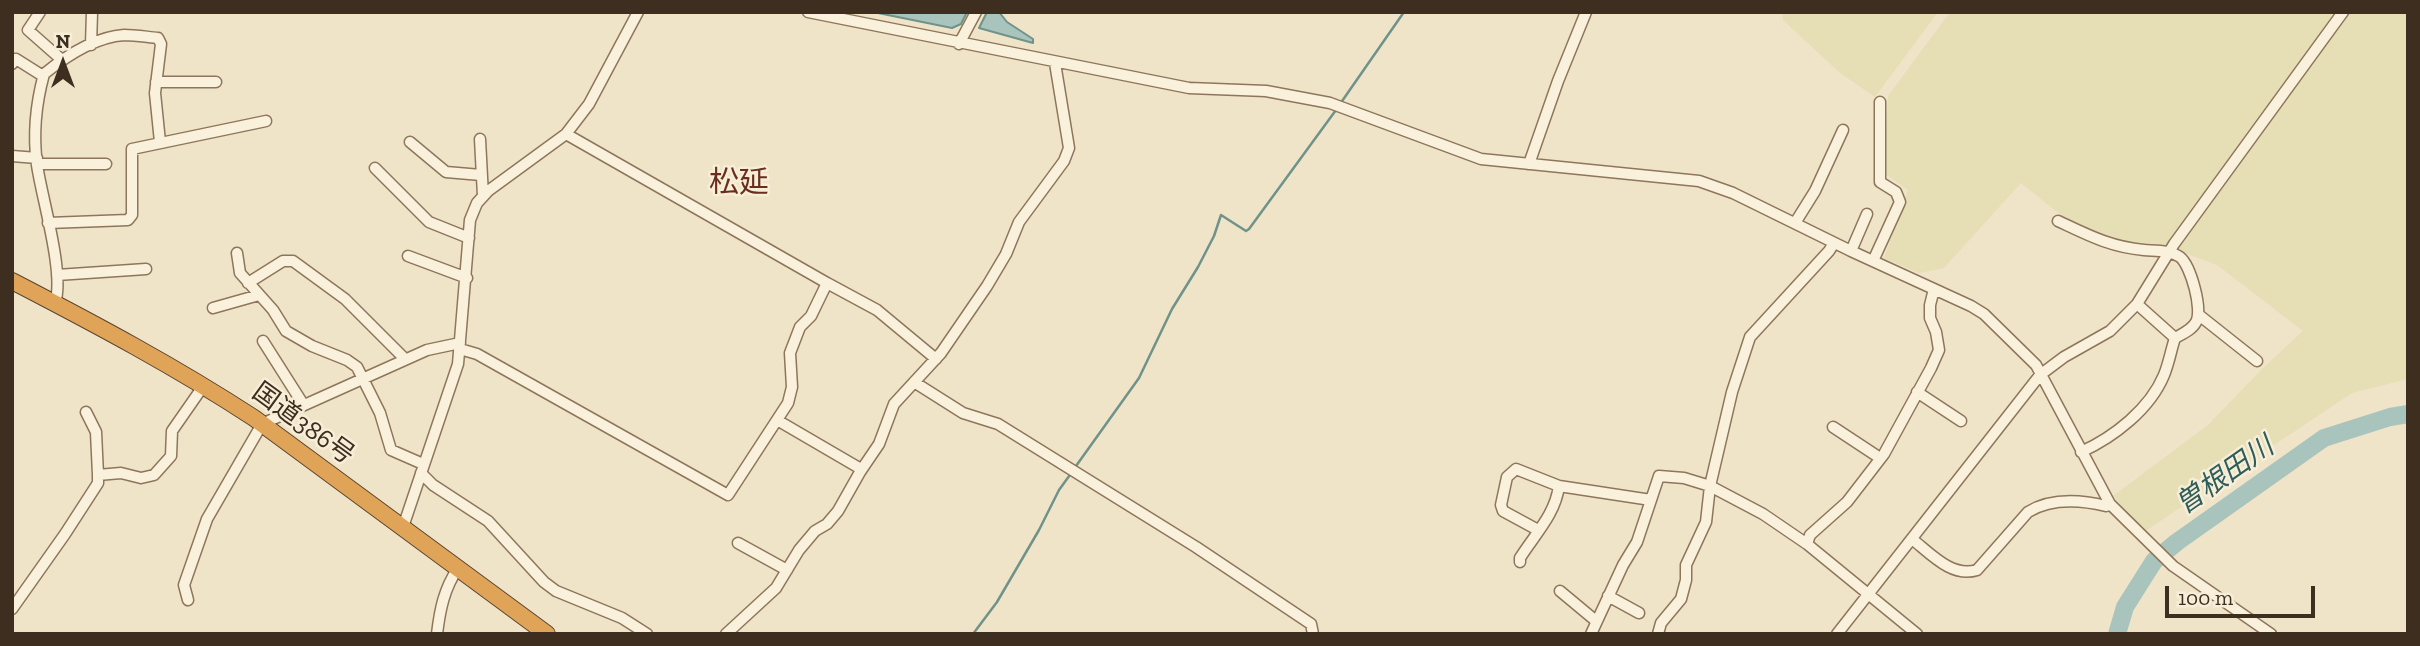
<!DOCTYPE html>
<html>
<head>
<meta charset="utf-8">
<style>
  body { margin:0 }
  #map { position:relative; width:2420px; height:646px; overflow:hidden; background:#f0e4c8; font-family:"Zilla Slab",serif }
  canvas { display:block }
  .frame { position:absolute; inset:0; border:14px solid #3d2e20; pointer-events:none }
  .north { position:absolute; left:28px; top:28px; width:70px; height:70px; -webkit-text-stroke:5px #f7eed8; paint-order:stroke; rotate:0deg; font-size:19px; font-weight:700; line-height:28px; text-align:center; color:#3d2e20 }
  .north::after { content:''; display:block; margin:auto; width:24px; height:32px; background:#3d2e20; clip-path:polygon(50% 0,100% 100%,50% 72%,0 100%) }
  .scale { position:absolute; left:2165px; top:586px; width:150px; height:32px; box-sizing:border-box; border:4px solid #3d2e20; border-top:0; padding-left:9px; font-size:21px; line-height:24px; white-space:nowrap; color:#3d2e20; -webkit-text-stroke:5px #f7eed8; paint-order:stroke }
</style>
</head>
<body>
<div id="map">
<canvas width="2420" height="646"></canvas>
<div class="frame"></div>
<div class="north">N</div>
<div class="scale">100 m</div>
</div>
<script>
const ctx = document.querySelector('canvas').getContext('2d');
ctx.lineJoin = 'round';
function fill(path, color) { ctx.fillStyle = color; ctx.fill(path, 'evenodd'); }
function stroke(path, color, width, dash) { ctx.strokeStyle = color; ctx.lineWidth = width; ctx.lineCap = dash ? 'butt' : 'round'; ctx.setLineDash(dash || []); ctx.stroke(path); }
function drawText(font, color, halo, rows, align = 'center') {
  ctx.font = font + ' "Zilla Slab","Noto Sans JP",serif'; ctx.lineWidth = 5; ctx.setLineDash([]); ctx.textBaseline = 'middle'; ctx.strokeStyle = halo; ctx.fillStyle = color; for (const [text, x, y, turn = 0] of rows) {
    ctx.save(); ctx.translate(x, y); ctx.rotate((+turn || 0) * Math.PI / 180); ctx.textAlign = isNaN(turn) ? turn : align; if (halo) ctx.strokeText(text, 0, 0); ctx.fillText(text, 0, 0); ctx.restore();
  }
}
fill(new Path2D(`
  M 1782,12 L 1938,12 L 1875,97 L 1840,73 L 1783,20 Z
  M 1950,12 L 2408,12 L 2408,379 L 2352,393 L 2144,532 L 2113,496 L 2208,425 L 2263,368 L 2303,331 L 2217,265 L 2160,244 L 2112,240 L 2062,216 L 2021,183 L 1944,268 L 1919,273 L 1884,258 L 1908,190 L 1884,173 L 1888,96 Z`), '#e6deb5');
const water = new Path2D(`
  M 873,12 L 967,12 L 961,24 L 952,28 Z
  M 987,12 L 999,12 L 1007,22 L 1033,39 L 1033,43 L 979,28 Z`);
fill(water, '#a9c4bc');
stroke(water, '#6f938a', 2);
stroke(new Path2D(`
  M 1340,104 L 1404,12
  M 1076,466 L 1139,378 L 1172,309 L 1198,267 L 1214,236 L 1221,215 L 1246,231 L 1249,229 L 1336,110
  M 973,634 L 997,602 L 1039,530 L 1059,490 L 1072,472`), '#6f938a', 2.5);
stroke(new Path2D(`
  M 2117,634 L 2125,607 L 2154,561 L 2177,542 L 2324,438 L 2390,417 L 2408,414`), '#a9c4bc', 18);
const minor = new Path2D(`
  M 40,12 L 28,30 L 62,60
  M 808,12 L 1189,88 L 1266,91 L 1330,103 L 1481,159 L 1699,181 L 1733,193 L 1851,251 L 1971,306 L 1984,314 L 2036,365 L 2110,504 L 2173,566 L 2271,634
  M 959,44 L 976,12
  M 91,45 L 92,12
  M 12,64 L 16,59 L 43,76
  M 156,82 L 216,82
  M 480,139 L 483,196
  M 410,142 L 446,172 L 481,175
  M 12,156 L 37,158
  M 37,164 L 106,164
  M 1529,164 L 1558,81 L 1586,12
  M 375,168 L 429,222 L 469,238
  M 2058,221 C 2088,235 2110,247 2144,250 C 2156,251 2170,250 2180,257 C 2191,266 2203,310 2196,322 C 2192,330 2182,334 2175,338 C 2171,350 2169,363 2164,375 C 2150,409 2114,437 2081,452
  M 48,223 L 128,220 L 132,215 L 132,149 L 266,121
  M 1795,223 L 1815,191 L 1843,130
  M 1851,251 L 1867,214
  M 237,253 L 240,273 L 273,310 L 286,331 L 312,346 L 347,360 L 357,367 L 380,413 L 391,450 L 423,464
  M 408,256 L 467,278
  M 1873,261 L 1900,202 L 1896,192 L 1880,182 L 1880,102
  M 57,275 L 146,269
  M 248,283 L 283,261 L 293,261 L 345,299 L 405,359
  M 827,283 L 877,310 L 936,359
  M 55,303 C 65,274 42,199 37,165 C 33,135 36,103 44,74 C 66,56 95,37 124,35 C 135,35 147,37 158,38 L 161,44 L 155,93 L 160,142
  M 2137,304 L 2175,338
  M 213,308 L 259,295
  M 2199,315 L 2257,361
  M 263,341 L 303,404
  M 460,349 L 477,354 L 728,495 L 788,403 L 792,387 L 790,353 L 800,327 L 811,316 L 827,283 L 566,134
  M 914,382 L 963,413 L 998,424 L 1196,547 L 1311,624 L 1313,634
  M 1917,392 L 1961,421
  M 86,412 L 96,432 L 98,475
  M 777,420 L 861,469
  M 1833,427 L 1880,458
  M 421,473 L 433,485 L 488,521 L 544,582 L 556,591 L 622,618 L 647,634
  M 403,527 L 458,364 L 470,220 L 477,203 L 488,191 L 566,134 L 589,104 L 638,12
  M 1538,530 L 1503,511 L 1501,505 L 1507,477 L 1516,469 L 1559,486 L 1651,500
  M 1912,539 C 1931,554 1952,578 1977,570 L 2028,512 C 2051,498 2081,500 2106,506 L 2110,504
  M 738,543 L 787,570
  M 1807,544 L 1810,535 L 1847,502 L 1884,454 L 1931,368 L 1939,350 L 1936,332 L 1930,318 L 1930,305 L 1934,289
  M 1520,562 L 1520,558 C 1535,534 1555,515 1559,486
  M 1560,591 L 1596,621
  M 1608,596 L 1639,613
  M 188,600 L 184,585 L 207,519 L 262,424 L 427,350 L 460,343
  M 12,609 L 65,534 L 98,483 L 98,475 L 121,473 L 141,478 L 154,475 L 171,456 L 172,431 L 204,385
  M 437,634 C 440,609 444,589 458,568
  M 726,634 L 776,588 L 799,550 L 815,531 L 827,524 L 838,511 L 860,472 L 879,444 L 894,404 L 941,353 L 987,286 L 1006,254 L 1019,222 L 1064,161 L 1069,148 L 1055,63
  M 1591,634 L 1623,565 L 1637,542 L 1659,476 L 1684,478 L 1710,486 L 1763,514 L 1807,544 L 1917,634
  M 1658,634 L 1661,623 L 1681,599 L 1686,580 L 1686,565 L 1706,522 L 1710,486 L 1732,392 L 1750,337 L 1829,251 L 1834,243
  M 1837,634 L 2040,375 L 2064,357 L 2110,331 L 2137,304 L 2174,244 L 2343,12`);
const highway = new Path2D(`
  M 12,281 C 95,324 176,367 254,418 L 547,634`);
stroke(minor, '#8d765c', 13);
stroke(highway, '#5b4430', 18);
stroke(minor, '#faf1dc', 10);
stroke(highway, '#e0a458', 16);
drawText('26px', '#3d2e20', '#f7eed8', [
  ["国道386号",303,424,36]
]);
drawText('italic 28px', '#2f5d5a', '#f7eed8', [
  ["曽根田川",2225,476,-35]
]);
drawText('30px', '#6b2e1e', '#f7eed8', [
  ["松延",739,183]
]);
</script>
</body>
</html>
